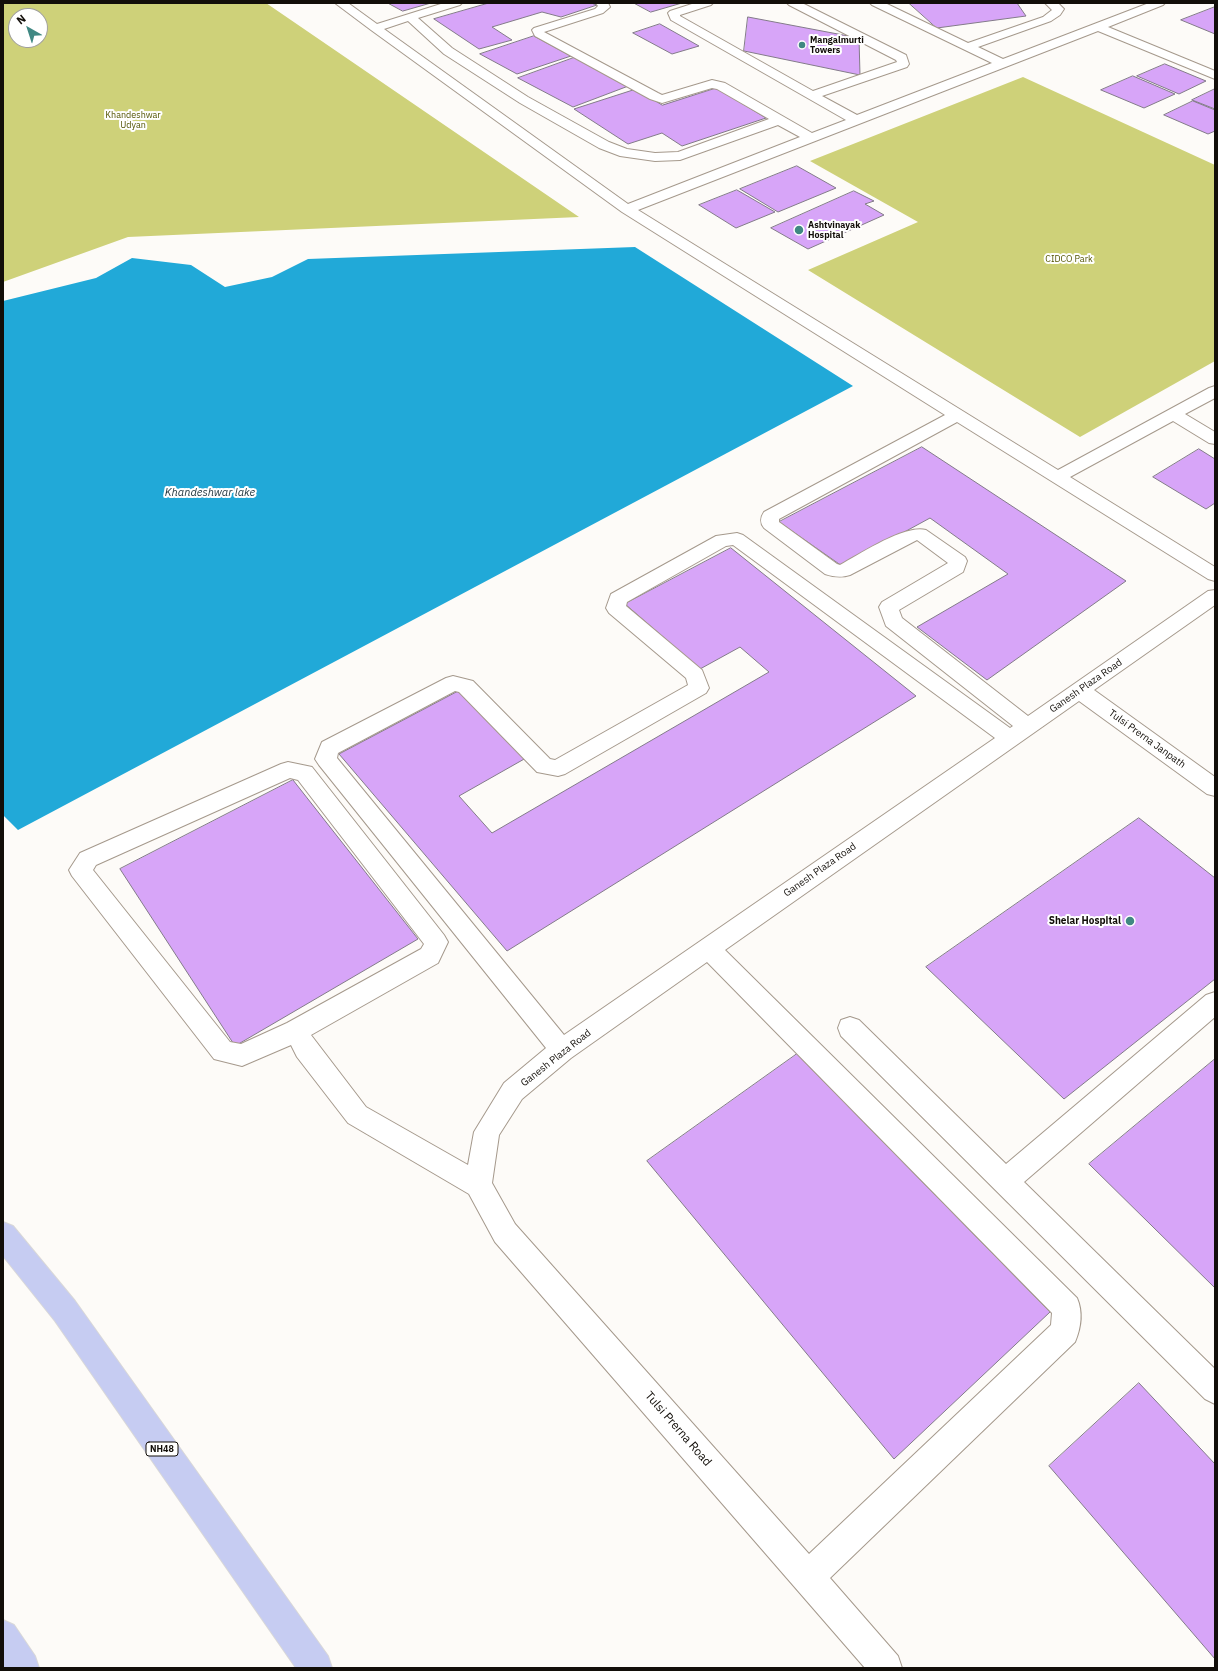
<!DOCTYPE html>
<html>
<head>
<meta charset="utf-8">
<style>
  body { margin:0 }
  #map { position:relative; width:1218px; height:1671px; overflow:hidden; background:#fdfbf8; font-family:"IBM Plex Sans",sans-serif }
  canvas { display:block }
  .frame { position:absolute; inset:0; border:4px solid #120e09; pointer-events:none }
  .north { position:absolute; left:8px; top:8px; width:40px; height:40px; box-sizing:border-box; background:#fff; border:1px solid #a09f9d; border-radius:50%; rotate:321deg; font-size:11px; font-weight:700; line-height:16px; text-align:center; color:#120e09 }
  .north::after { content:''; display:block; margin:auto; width:14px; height:18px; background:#408883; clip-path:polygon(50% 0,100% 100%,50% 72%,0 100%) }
</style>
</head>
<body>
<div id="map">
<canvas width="1218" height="1671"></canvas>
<div class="frame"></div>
<div class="north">N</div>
</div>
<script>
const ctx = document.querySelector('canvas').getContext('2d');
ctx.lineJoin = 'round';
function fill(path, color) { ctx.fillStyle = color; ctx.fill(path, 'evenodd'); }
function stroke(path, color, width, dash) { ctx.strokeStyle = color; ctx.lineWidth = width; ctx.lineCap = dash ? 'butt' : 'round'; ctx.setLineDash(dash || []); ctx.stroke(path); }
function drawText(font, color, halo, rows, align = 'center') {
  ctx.font = font + ' "IBM Plex Sans",sans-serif'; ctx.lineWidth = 4; ctx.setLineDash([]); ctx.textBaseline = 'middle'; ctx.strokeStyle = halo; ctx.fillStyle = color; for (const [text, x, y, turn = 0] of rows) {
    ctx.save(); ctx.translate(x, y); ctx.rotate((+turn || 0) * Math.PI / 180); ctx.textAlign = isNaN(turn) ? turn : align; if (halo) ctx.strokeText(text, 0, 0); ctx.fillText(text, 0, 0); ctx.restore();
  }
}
fill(new Path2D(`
  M 3,3 L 266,3 L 579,217 L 128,237 L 3,282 ZM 16,16 L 40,16 L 40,40 L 16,40 Z
  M 1023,77 L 1215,165 L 1215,361 L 1080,437 L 808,270 L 918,222 L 810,161 Z`), '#ced179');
fill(new Path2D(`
  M 635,247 L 853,386 L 18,830 L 3,815 L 3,301 L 96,278 L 132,258 L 191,265 L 225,287 L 272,277 L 308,259 Z`), '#21a9d8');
const building = new Path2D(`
  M 388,3 L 431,3 L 403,11 Z
  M 489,3 L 591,3 L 597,5 L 561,17 L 542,12 L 492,27 L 512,40 L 479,49 L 434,19 Z
  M 634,3 L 682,3 L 651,12 Z
  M 909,3 L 1017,3 L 1026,16 L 937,28 Z
  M 1215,7 L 1215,34 L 1181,20 Z
  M 748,17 L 859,38 L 860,75 L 744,51 Z
  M 660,24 L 699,46 L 672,54 L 633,33 Z
  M 534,36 L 571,56 L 517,74 L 480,54 Z
  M 576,57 L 631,85 L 573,107 L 518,78 Z
  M 1165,64 L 1206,81 L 1179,94 L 1137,76 Z
  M 1133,76 L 1175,94 L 1144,108 L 1101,90 Z
  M 717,88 L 766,118 L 682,146 L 662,133 L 628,144 L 574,109 L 636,89 L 662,105 Z
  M 1215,89 L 1215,109 L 1192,100 Z
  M 1193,101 L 1215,110 L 1215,131 L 1208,134 L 1164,115 Z
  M 797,166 L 836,188 L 778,212 L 740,189 Z
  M 737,190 L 775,212 L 736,228 L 699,205 Z
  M 854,191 L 874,201 L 865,204 L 884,215 L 808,249 L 771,228 Z
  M 922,447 L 1126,581 L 987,680 L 917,627 L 1008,574 L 930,518 L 842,566 L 779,522 Z
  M 1199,449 L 1215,459 L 1215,503 L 1206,509 L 1153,477 Z
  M 731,548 L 916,696 L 507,951 L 339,754 L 460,690 L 526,758 L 459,796 L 492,833 L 769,672 L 740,647 L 700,669 L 625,604 Z
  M 293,780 L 418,939 L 235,1046 L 120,869 Z
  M 1139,818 L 1215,878 L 1215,979 L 1064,1099 L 926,967 Z
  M 797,1054 L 1050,1312 L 894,1459 L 647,1161 Z
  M 1215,1059 L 1215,1288 L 1089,1164 Z
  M 1139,1383 L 1215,1464 L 1215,1659 L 1049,1466 Z`);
fill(building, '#d7a5f8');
stroke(building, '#837b89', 1);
const minor = new Path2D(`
  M 335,3 L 348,3 L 377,24 L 444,3 L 462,3 L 460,5 L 418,18 L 452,48 L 528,97 L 609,142 L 627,149 L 655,153 L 678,152 L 769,119 L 717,89 L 712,88 L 662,103 L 650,99 L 535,36 L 532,30 L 534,28 L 595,9 L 598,6 L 596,3 L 608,3 L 610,7 L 603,13 L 544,32 L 658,93 L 662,95 L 712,80 L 725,83 L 812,133 L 846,120 L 671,20 L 668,13 L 670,11 L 695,3 L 713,3 L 711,5 L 680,15 L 680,16 L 813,91 L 897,62 L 896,60 L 789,5 L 787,3 L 802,3 L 906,55 L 909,64 L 907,67 L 822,96 L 857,115 L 992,63 L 872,5 L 870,3 L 885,3 L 968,43 L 1043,17 L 1052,10 L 1045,3 L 1058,3 L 1064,9 L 1060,15 L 1051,21 L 978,47 L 1003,59 L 1149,3 L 1165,3 L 1163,5 L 1108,27 L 1215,71 L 1215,79 L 1098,31 L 638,210 L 1058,470 L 1209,388 L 1215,386 L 1215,398 L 1185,414 L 1215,432 L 1215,444 L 1209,443 L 1173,421 L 1070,477 L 1215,567 L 1215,581 L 1208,579 L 957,422 L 779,519 L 779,522 L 837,564 L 840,565 C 860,554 905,524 926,530 L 965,557 L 967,561 L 963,572 L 899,610 L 902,618 L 1028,716 L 1208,591 L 1215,590 L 1215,605 L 1094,690 L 1215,777 L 1215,796 L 1207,794 L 1079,701 L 725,950 L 1077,1298 C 1083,1312 1081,1328 1075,1342 L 830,1578 L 898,1656 L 902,1668 L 865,1668 L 495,1242 L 469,1194 L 348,1123 L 297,1057 L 291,1045 L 242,1066 L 214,1059 L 72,876 L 69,870 L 80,853 L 281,764 L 288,762 L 312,767 L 444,935 L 448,942 L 438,963 L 311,1035 L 366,1107 L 468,1165 L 474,1132 L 504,1083 L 546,1048 L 319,765 L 315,759 L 322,742 L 446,678 L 453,676 L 473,681 L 550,759 L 555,760 L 688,685 L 686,678 L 609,613 L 606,608 L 611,594 L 716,536 L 737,533 L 743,535 L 1010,728 L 1013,726 L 886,626 L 879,607 L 882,602 L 948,563 L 917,540 L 850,575 C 841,578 834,577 825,574 L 764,528 C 760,523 760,518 764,512 L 945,415 L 622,212 L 371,30 ZM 408,21 L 444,54 L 520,103 L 599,148 L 620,156 L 655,161 L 680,160 L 778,125 L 800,137 L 628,204 L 384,29 ZM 733,545 L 995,738 L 564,1035 L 337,758 L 338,753 L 455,691 L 459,692 L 537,772 L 558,776 L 565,774 L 706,693 L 709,688 L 702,670 L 626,606 L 627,602 L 726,546 ZM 290,778 L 298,780 L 424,944 L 421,949 L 287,1023 L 241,1044 L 230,1042 L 93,870 L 96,865 ZM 707,962 L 1052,1313 L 1051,1325 L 809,1554 L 515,1224 L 492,1183 L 499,1135 L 522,1099 L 571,1058 Z
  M 1215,992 L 1215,1017 L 1024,1182 L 1215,1369 L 1215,1404 L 1205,1399 L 841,1036 L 838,1028 L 841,1020 L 850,1017 L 859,1020 L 1006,1164 L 1206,995 Z`);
const highway = new Path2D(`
  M 3,1222 L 13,1226 L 75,1301 L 328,1656 L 332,1668 L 296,1668 L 55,1321 L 3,1256 Z
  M 3,1620 L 14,1625 L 35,1656 L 39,1668 L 4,1668 L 3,1666 Z`);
stroke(minor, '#a5998c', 2);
stroke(highway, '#d9d8d8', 2);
fill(minor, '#fff');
fill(highway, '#c6ccf2');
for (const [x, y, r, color] of [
  [802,45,4,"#408883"],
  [799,230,5,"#408883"],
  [1130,921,5,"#408883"]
]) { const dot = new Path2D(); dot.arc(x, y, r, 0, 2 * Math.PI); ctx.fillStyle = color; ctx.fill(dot); stroke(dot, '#fff', 1.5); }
drawText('bold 9px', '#120e09', '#fff', [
  ["Mangalmurti",810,40],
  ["Towers",810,50],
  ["Ashtvinayak",808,225],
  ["Hospital",808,235]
], 'left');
drawText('9px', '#525300', '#fff', [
  ["Khandeshwar",133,115],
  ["Udyan",133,125],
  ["CIDCO Park",1069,259]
]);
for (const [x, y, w] of [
  [162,1449,32]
]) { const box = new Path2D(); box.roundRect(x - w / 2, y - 7, w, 14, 3); ctx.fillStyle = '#fff'; ctx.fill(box); stroke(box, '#120e09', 1); }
drawText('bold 9px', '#120e09', null, [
  ["NH48",162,1449]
]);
drawText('10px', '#120e09', '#fff', [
  ["Ganesh Plaza Road",1086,686,-35],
  ["Tulsi Prerna Janpath",1147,739,36],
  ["Ganesh Plaza Road",820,870,-35],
  ["Ganesh Plaza Road",556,1058,-38]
]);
drawText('bold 10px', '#120e09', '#fff', [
  ["Shelar Hospital",1121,921]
], 'right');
drawText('italic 11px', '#1d323b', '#fff', [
  ["Khandeshwar lake",210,493]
]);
drawText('12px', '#120e09', '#fff', [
  ["Tulsi Prerna Road",678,1429,49]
]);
</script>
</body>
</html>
